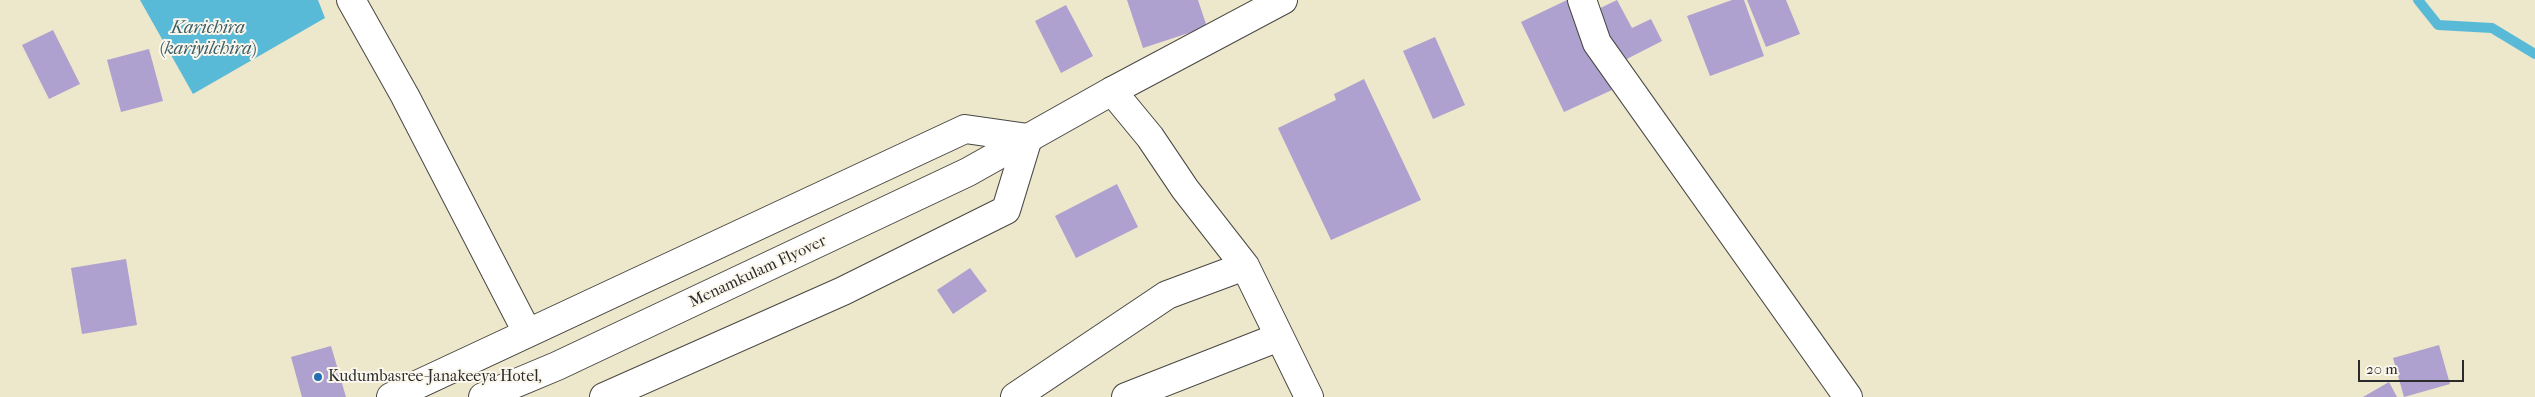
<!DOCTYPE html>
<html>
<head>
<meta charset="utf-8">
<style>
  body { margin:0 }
  #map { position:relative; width:2535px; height:397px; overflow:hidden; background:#ede7cb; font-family:"IM FELL French Canon",serif }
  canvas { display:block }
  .scale { position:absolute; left:2358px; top:360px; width:106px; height:22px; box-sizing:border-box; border:2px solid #2b2b2b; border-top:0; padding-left:6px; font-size:15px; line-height:18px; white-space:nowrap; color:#2b2b2b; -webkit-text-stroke:4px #fbf7ec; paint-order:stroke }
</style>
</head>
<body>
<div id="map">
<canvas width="2535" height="397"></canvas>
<div class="scale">20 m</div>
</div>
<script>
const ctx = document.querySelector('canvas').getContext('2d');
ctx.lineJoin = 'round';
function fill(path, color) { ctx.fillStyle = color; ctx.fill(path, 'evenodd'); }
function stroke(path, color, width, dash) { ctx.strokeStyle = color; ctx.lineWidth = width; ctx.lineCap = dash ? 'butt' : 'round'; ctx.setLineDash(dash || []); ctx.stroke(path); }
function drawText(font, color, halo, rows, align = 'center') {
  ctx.font = font + ' "IM FELL French Canon",serif'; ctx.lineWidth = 4; ctx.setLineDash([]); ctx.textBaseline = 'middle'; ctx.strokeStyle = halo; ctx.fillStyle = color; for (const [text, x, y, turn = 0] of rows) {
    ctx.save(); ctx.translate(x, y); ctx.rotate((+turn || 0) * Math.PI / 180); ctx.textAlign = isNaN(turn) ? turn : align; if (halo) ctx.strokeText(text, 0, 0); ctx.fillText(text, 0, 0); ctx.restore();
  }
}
fill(new Path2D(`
  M 140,0 L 318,0 L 325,18 L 193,94 Z`), '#59bad8');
stroke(new Path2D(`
  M 2418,0 L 2438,25 L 2492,28 L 2535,54`), '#59bad8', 10);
fill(new Path2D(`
  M 1127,0 L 1198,0 L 1207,27 L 1143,48 Z
  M 1567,0 L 1612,90 L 1564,112 L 1521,22 Z
  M 1617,0 L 1632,28 L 1651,19 L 1662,41 L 1617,64 L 1590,13 Z
  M 1732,0 L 1744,0 L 1764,56 L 1710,76 L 1687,16 Z
  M 1747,0 L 1786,0 L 1800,34 L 1766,47 Z
  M 1066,5 L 1093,56 L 1061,73 L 1035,21 Z
  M 53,30 L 80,84 L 49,99 L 22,45 Z
  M 1435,37 L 1465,105 L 1433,119 L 1403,51 Z
  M 149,49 L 163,101 L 121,112 L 107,60 Z
  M 1364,79 L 1421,200 L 1331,240 L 1278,128 L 1336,100 L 1334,94 Z
  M 1117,184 L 1138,227 L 1076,258 L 1055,216 Z
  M 126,259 L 137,325 L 82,334 L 71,268 Z
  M 970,268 L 987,291 L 953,314 L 937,290 Z
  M 2439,345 L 2450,384 L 2404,397 L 2393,358 Z
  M 331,346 L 346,397 L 302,397 L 291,357 Z
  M 2389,382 L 2397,397 L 2363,397 Z`), '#aea0cf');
const minor = new Path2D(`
  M 351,0 L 405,96 L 527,332
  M 1582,0 L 1597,43 L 1848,397
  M 1112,91 L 1150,137 L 1185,189 L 1245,266 L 1309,397
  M 391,397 L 965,129 L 1028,138 L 1006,210 L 843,291 L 604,397
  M 1015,397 L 1167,295 L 1245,266
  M 1126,397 L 1279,337`);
const major = new Path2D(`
  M 483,397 L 557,366 L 968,172 L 1112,91 L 1283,0`);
stroke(minor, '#484743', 30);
stroke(major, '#484743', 30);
stroke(minor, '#fff', 28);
stroke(major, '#fff', 28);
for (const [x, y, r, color] of [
  [318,377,5,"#1f6fb2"]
]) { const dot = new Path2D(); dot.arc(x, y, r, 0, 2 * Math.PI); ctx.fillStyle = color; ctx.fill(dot); stroke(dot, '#fbf7ec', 2); }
drawText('16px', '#2b2b2b', '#fbf7ec', [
  ["Menamkulam Flyover",758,272,-25]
]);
drawText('16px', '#2b2b2b', '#fbf7ec', [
  ["Kudumbasree-Janakeeya Hotel,",328,377]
], 'left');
drawText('italic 18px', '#3b5d68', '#fbf7ec', [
  ["Karichira",208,29],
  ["(kariyilchira)",208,50]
]);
</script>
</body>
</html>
